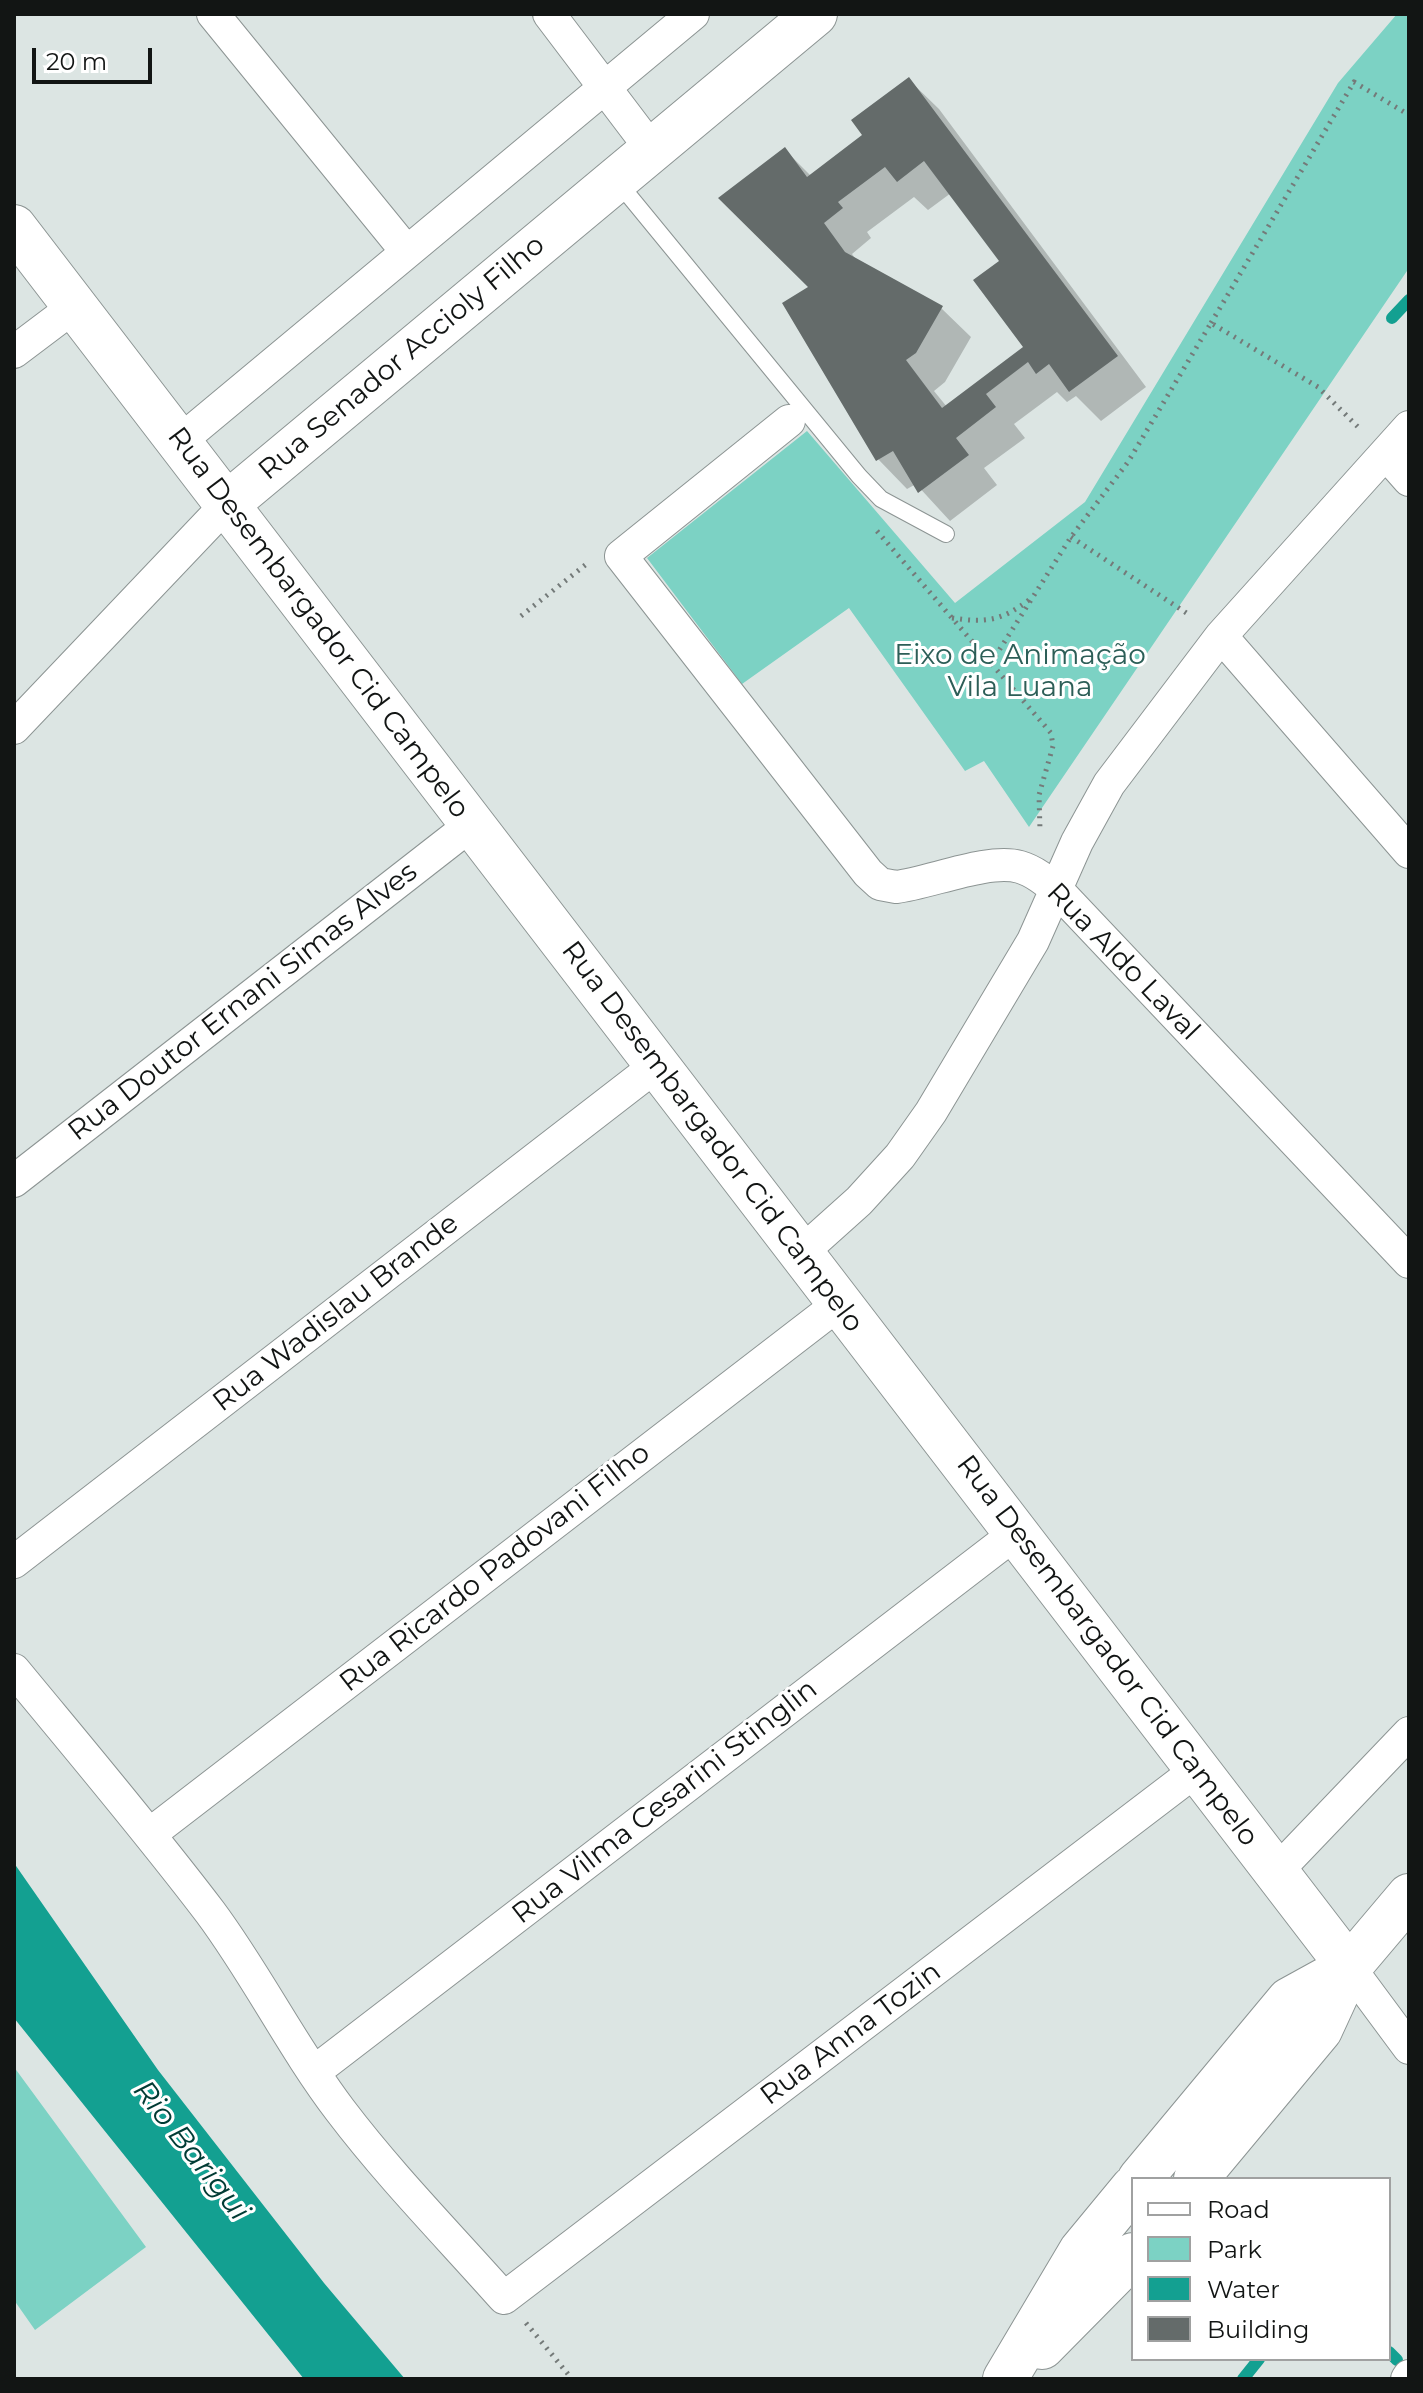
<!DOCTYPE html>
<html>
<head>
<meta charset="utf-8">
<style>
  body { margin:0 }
  #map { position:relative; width:1423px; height:2393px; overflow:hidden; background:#dce5e3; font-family:Montserrat,sans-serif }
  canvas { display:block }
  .frame { position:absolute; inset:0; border:16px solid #121514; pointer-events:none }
  .legend { position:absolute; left:1131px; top:2177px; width:260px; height:184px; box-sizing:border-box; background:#fff; border:2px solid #a0a1a1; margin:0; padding:10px 14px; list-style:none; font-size:24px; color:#121514 }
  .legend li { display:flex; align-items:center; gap:16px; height:40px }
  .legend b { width:40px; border:2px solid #a0a1a1 }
  .scale { position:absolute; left:32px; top:48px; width:120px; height:36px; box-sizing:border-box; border:4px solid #121514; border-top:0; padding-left:10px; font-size:24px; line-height:28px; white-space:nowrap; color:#121514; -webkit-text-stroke:6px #fff; paint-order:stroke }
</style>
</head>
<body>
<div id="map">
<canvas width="1423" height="2393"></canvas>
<div class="frame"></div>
<ul class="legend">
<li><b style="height:10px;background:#fff"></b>Road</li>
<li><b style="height:22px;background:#7cd2c4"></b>Park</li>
<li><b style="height:22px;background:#13a091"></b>Water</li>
<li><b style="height:22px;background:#646b6a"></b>Building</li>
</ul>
<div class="scale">20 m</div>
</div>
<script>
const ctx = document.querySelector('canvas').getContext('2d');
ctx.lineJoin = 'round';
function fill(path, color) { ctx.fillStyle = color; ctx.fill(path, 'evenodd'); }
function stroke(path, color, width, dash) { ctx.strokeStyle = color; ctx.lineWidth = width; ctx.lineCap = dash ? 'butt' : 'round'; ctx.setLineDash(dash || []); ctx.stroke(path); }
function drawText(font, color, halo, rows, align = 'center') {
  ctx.font = font + ' Montserrat,sans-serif'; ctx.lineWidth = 6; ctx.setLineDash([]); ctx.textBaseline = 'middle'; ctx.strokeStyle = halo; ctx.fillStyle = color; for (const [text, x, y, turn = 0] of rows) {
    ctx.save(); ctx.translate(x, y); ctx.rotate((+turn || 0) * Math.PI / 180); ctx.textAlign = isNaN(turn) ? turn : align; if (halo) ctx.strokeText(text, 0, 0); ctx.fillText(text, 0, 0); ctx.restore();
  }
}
fill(new Path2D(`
  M 1397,14 L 1409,14 L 1409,268 L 1029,827 L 984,761 L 965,771 L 849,608 L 742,684 L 647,558 L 807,431 L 955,603 L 1085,502 L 1338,83 Z
  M 14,2067 L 146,2247 L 35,2330 L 14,2300 Z`), '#7cd2c4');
fill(new Path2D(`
  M 14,1863 L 158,2070 L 324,2283 L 405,2379 L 304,2379 L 14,2018 Z`), '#13a091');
fill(new Path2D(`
  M 909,80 L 939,109 L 1146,387 L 1101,421 L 1076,396 L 1067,402 L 1057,392 L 1014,424 L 1025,438 L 984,468 L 997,485 L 950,521 L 916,484 L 907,489 L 878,459 L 811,288 L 785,150 L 811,176 L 865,135 ZM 951,193 L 1002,261 L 1026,348 L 947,407 L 934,391 L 945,382 L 971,337 L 941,308 L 857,261 L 852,254 L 871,238 L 867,232 L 914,197 L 928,210 Z`), '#0003');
stroke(new Path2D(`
  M 1392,318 L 1409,300
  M 1389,2352 L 1397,2360
  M 1243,2379 L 1259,2359`), '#13a091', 12);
fill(new Path2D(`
  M 909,77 L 1118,356 L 1069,392 L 1049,364 L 1036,374 L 1028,362 L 986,394 L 996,407 L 956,438 L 969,455 L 918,493 L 893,451 L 876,461 L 782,303 L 808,287 L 718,198 L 785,147 L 807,177 L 862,135 L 851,120 ZM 924,161 L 999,261 L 973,280 L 1023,347 L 942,408 L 906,360 L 916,353 L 943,306 L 845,252 L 824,223 L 843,208 L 838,202 L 885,167 L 897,182 Z`), '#646b6a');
const lane = new Path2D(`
  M 617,181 L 859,476 L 881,499 L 946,534`);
const street = new Path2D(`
  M 213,14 L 407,252
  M 549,14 L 652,150
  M 14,352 L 75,306
  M 789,421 L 621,556 L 868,873 L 880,884 L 896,887 C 930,883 988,858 1020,867 C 1034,871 1046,881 1057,890 L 1409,1262
  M 179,442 L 693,14
  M 1387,455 L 1409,480
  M 1221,636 L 1409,852
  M 14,728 L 227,504
  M 14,1181 L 472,824
  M 801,1253 L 859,1201 L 900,1156 L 931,1112 L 1033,941 L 1077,842 L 1109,784 L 1221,636 L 1409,427
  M 14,1562 L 657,1065
  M 14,1670 C 80,1750 147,1829 210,1912 C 257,1975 292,2047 340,2110 C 390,2176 449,2236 504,2298 L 1198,1769
  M 150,1834 L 840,1303
  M 1276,1872 L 1409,1733
  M 1349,1967 L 1409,2048
  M 314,2072 L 1016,1533
  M 1407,2379 L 1409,2376`);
const secondary = new Path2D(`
  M 14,227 L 1349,1967
  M 227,504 L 815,14
  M 1140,2179 L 1289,2000 L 1349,1967
  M 1196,2179 L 1320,2030 L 1349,1967 L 1409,1896
  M 1042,2347 L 1133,2255
  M 1005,2379 L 1081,2251 L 1133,2188`);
stroke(lane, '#8c9493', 18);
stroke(street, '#8c9493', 34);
stroke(secondary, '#8c9493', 46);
stroke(new Path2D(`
  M 1211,323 L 1354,82 L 1409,115
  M 877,531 L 1051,733 L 1053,746 L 1039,795 L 1040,830
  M 1071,537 L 1191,616
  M 521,616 L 589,562
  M 952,618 C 986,623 1001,621 1029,600
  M 991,663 L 1071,537 L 1128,462 L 1211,323 L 1318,387 L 1360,429
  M 526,2323 L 572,2379`), '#747a79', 5, [2, 6]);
stroke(lane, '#fff', 16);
stroke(street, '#fff', 32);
stroke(secondary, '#fff', 44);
drawText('28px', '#121514', '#fff', [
  ["Rua Senador Accioly Filho",402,358,-40],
  ["Rua Desembargador Cid Campelo",318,623,53],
  ["Rua Aldo Laval",1123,962,46],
  ["Rua Doutor Ernani Simas Alves",243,1002,-38],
  ["Rua Desembargador Cid Campelo",712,1137,53],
  ["Rua Wadislau Brande",336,1313,-38],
  ["Rua Ricardo Padovani Filho",495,1568,-38],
  ["Rua Desembargador Cid Campelo",1107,1651,53],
  ["Rua Vilma Cesarini Stinglin",665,1802,-38],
  ["Rua Anna Tozin",851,2034,-37]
]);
drawText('28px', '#2c5e57', '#fff', [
  ["Eixo de Animação",1020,656],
  ["Vila Luana",1020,688]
]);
drawText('italic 30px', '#003b34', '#fff', [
  ["Rio Barigui",191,2151,52]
]);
</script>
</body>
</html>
